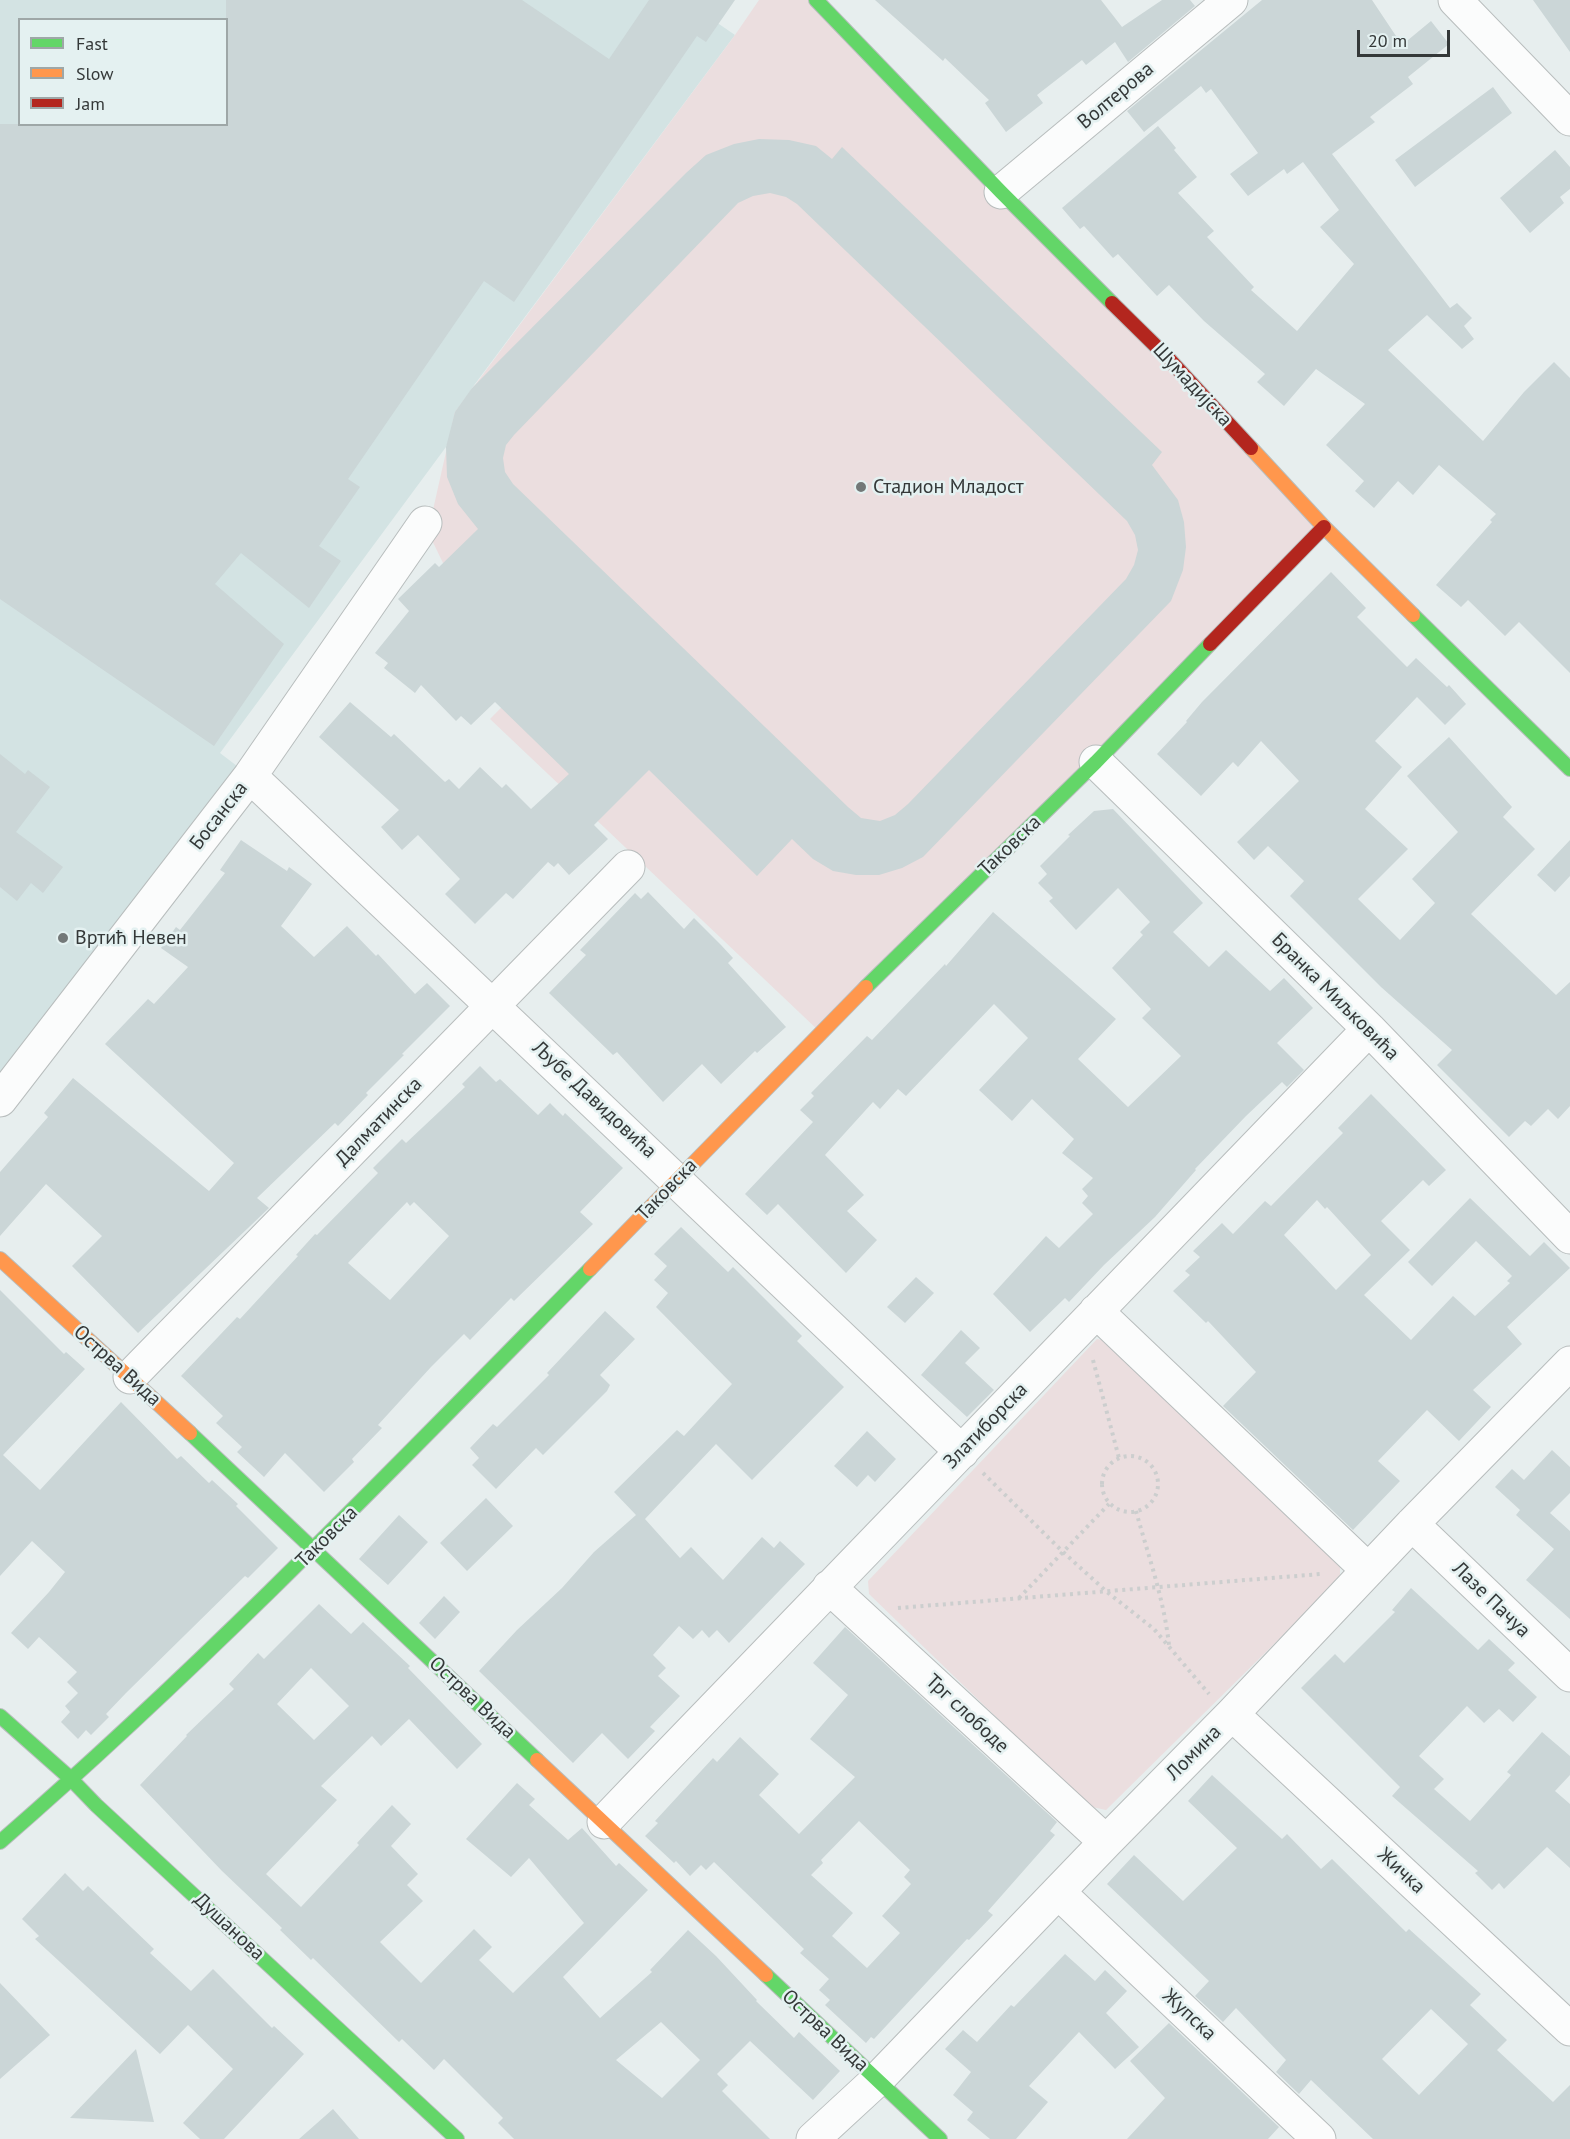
<!DOCTYPE html>
<html>
<head>
<meta charset="utf-8">
<style>
  body { margin:0 }
  #map { position:relative; width:1570px; height:2139px; overflow:hidden; background:#e7eeee; font-family:"PT Sans",sans-serif }
  canvas { display:block }
  .legend { position:absolute; left:18px; top:18px; width:210px; height:108px; box-sizing:border-box; background:#e4f1f1; border:2px solid #9ea7a7; margin:0; padding:8px 10px; list-style:none; font-size:18px; color:#343838 }
  .legend li { display:flex; align-items:center; gap:12px; height:30px }
  .legend b { width:30px; border:2px solid #9ea7a7 }
  .scale { position:absolute; left:1357px; top:30px; width:93px; height:27px; box-sizing:border-box; border:3px solid #343838; border-top:0; padding-left:8px; font-size:18px; line-height:21px; white-space:nowrap; color:#343838; -webkit-text-stroke:4px #e4f1f1; paint-order:stroke }
</style>
</head>
<body>
<div id="map">
<canvas width="1570" height="2139"></canvas>
<ul class="legend">
<li><b style="height:8px;background:#63d668"></b>Fast</li>
<li><b style="height:8px;background:#ff974d"></b>Slow</li>
<li><b style="height:8px;background:#b3261e"></b>Jam</li>
</ul>
<div class="scale">20 m</div>
</div>
<script>
const ctx = document.querySelector('canvas').getContext('2d');
ctx.lineJoin = 'round';
function fill(path, color) { ctx.fillStyle = color; ctx.fill(path, 'evenodd'); }
function stroke(path, color, width, dash) { ctx.strokeStyle = color; ctx.lineWidth = width; ctx.lineCap = dash ? 'butt' : 'round'; ctx.setLineDash(dash || []); ctx.stroke(path); }
function drawText(font, color, halo, rows, align = 'center') {
  ctx.font = font + ' "PT Sans",sans-serif'; ctx.lineWidth = 5; ctx.setLineDash([]); ctx.textBaseline = 'middle'; ctx.strokeStyle = halo; ctx.fillStyle = color; for (const [text, x, y, turn = 0] of rows) {
    ctx.save(); ctx.translate(x, y); ctx.rotate((+turn || 0) * Math.PI / 180); ctx.textAlign = isNaN(turn) ? turn : align; if (halo) ctx.strokeText(text, 0, 0); ctx.fillText(text, 0, 0); ctx.restore();
  }
}
fill(new Path2D(`
  M 0,0 L 684,0 L 735,35 L 472,388 L 446,447 L 220,753 L 250,776 L 0,1100 ZM 20,20 L 226,20 L 226,124 L 20,124 Z`), '#d3e3e3');
fill(new Path2D(`
  M 759,0 L 816,0 L 1324,527 L 820,1032 L 490,719 L 543,665 L 443,563 L 428,532 L 455,412 L 735,35 Z
  M 1097,1339 L 1112,1342 L 1340,1556 L 1340,1579 L 1106,1810 L 1088,1806 L 869,1594 L 868,1581 Z`), '#ebdedf');
fill(new Path2D(`
  M 226,0 L 522,0 L 609,59 L 649,0 L 735,0 L 706,42 L 697,36 L 514,302 L 484,281 L 348,479 L 360,487 L 319,546 L 341,561 L 309,608 L 241,553 L 215,584 L 284,644 L 214,746 L 0,599 L 0,124 L 226,124 Z
  M 875,0 L 1101,0 L 1122,27 L 1162,0 L 1190,0 L 1195,6 L 1128,62 L 1115,42 L 1086,65 L 1082,60 L 1037,95 L 1043,103 L 1006,132 L 985,103 L 989,100 L 945,58 L 943,61 Z
  M 1262,0 L 1372,0 L 1402,45 L 1431,21 L 1449,44 L 1408,77 L 1413,84 L 1370,117 L 1375,122 L 1332,154 L 1450,308 L 1457,303 L 1472,318 L 1464,326 L 1474,339 L 1462,349 L 1427,315 L 1388,350 L 1483,441 L 1524,392 L 1554,362 L 1570,378 L 1570,673 L 1519,622 L 1505,636 L 1468,600 L 1461,607 L 1436,585 L 1492,522 L 1490,520 L 1496,514 L 1439,465 L 1413,495 L 1398,481 L 1374,508 L 1355,491 L 1364,481 L 1326,445 L 1365,404 L 1316,369 L 1284,406 L 1257,382 L 1265,374 L 1204,321 L 1169,285 L 1157,296 L 1118,254 L 1113,258 L 1084,226 L 1080,229 L 1062,208 L 1158,126 L 1176,148 L 1174,150 L 1197,177 L 1178,193 L 1214,231 L 1207,237 L 1254,287 L 1251,290 L 1297,331 L 1354,264 L 1320,227 L 1339,210 L 1303,162 L 1287,174 L 1284,169 L 1248,196 L 1230,174 L 1258,153 L 1211,89 L 1206,93 L 1201,86 L 1144,132 L 1127,111 Z
  M 1533,0 L 1570,0 L 1570,52 Z
  M 1493,87 L 1512,113 L 1415,187 L 1395,160 Z
  M 759,139 L 789,140 L 816,146 L 832,159 L 842,147 L 1162,452 L 1152,465 L 1178,500 L 1184,522 L 1186,547 L 1183,570 L 1171,601 L 923,857 L 902,868 L 879,875 L 856,875 L 833,871 L 813,859 L 792,839 L 757,876 L 649,770 L 594,825 L 608,839 L 590,856 L 569,875 L 558,863 L 554,867 L 548,862 L 513,899 L 506,893 L 475,924 L 445,894 L 460,879 L 418,835 L 402,850 L 381,827 L 399,810 L 319,737 L 350,702 L 391,737 L 394,734 L 445,782 L 449,779 L 459,789 L 480,767 L 502,788 L 506,784 L 531,809 L 569,774 L 495,702 L 471,725 L 461,716 L 456,721 L 421,685 L 415,693 L 384,668 L 388,663 L 375,653 L 409,611 L 398,599 L 435,563 L 439,567 L 478,529 L 458,504 L 447,477 L 446,447 L 455,412 L 472,388 L 686,173 L 706,155 L 734,144 ZM 770,193 L 786,197 L 797,204 L 1127,521 L 1135,535 L 1138,550 L 1134,565 L 1126,579 L 908,804 L 895,815 L 880,821 L 861,818 L 848,807 L 513,484 L 505,472 L 503,458 L 506,445 L 514,435 L 738,203 L 753,196 Z
  M 1555,150 L 1570,167 L 1570,189 L 1560,197 L 1564,203 L 1530,233 L 1500,198 Z
  M 1331,572 L 1366,608 L 1357,617 L 1407,667 L 1416,658 L 1447,687 L 1449,685 L 1466,704 L 1445,725 L 1417,697 L 1375,741 L 1402,767 L 1365,809 L 1408,849 L 1358,899 L 1400,940 L 1435,903 L 1412,879 L 1458,832 L 1407,776 L 1449,737 L 1512,807 L 1503,817 L 1535,849 L 1471,914 L 1556,995 L 1570,982 L 1570,1106 L 1558,1119 L 1548,1109 L 1531,1126 L 1525,1121 L 1509,1137 L 1437,1065 L 1452,1050 L 1381,987 L 1290,896 L 1304,881 L 1268,846 L 1254,860 L 1237,842 L 1299,781 L 1261,741 L 1238,767 L 1233,762 L 1201,796 L 1157,754 L 1187,722 L 1186,721 L 1202,702 Z
  M 0,754 L 25,774 L 28,770 L 50,787 L 16,832 L 63,867 L 43,893 L 31,883 L 17,901 L 0,887 Z
  M 1113,809 L 1203,903 L 1173,932 L 1209,967 L 1226,950 L 1270,991 L 1284,978 L 1313,1008 L 1277,1043 L 1304,1070 L 1287,1087 L 1282,1082 L 1246,1116 L 1195,1169 L 1196,1170 L 1155,1217 L 1104,1265 L 1069,1302 L 1065,1298 L 1030,1332 L 993,1294 L 1046,1236 L 1059,1248 L 1093,1214 L 1082,1203 L 1088,1196 L 1082,1189 L 1093,1178 L 1062,1153 L 1074,1139 L 1032,1099 L 1012,1121 L 979,1090 L 1028,1038 L 994,1004 L 906,1096 L 898,1089 L 880,1109 L 873,1102 L 825,1155 L 864,1195 L 847,1211 L 877,1240 L 846,1273 L 778,1204 L 767,1215 L 745,1194 L 813,1122 L 800,1110 L 814,1096 L 811,1093 L 867,1036 L 872,1040 L 945,964 L 946,966 L 993,912 L 1116,1019 L 1078,1059 L 1128,1107 L 1181,1056 L 1142,1018 L 1151,1009 L 1112,968 L 1143,935 L 1140,932 L 1150,922 L 1118,888 L 1076,930 L 1049,901 L 1053,898 L 1038,883 L 1047,874 L 1040,866 L 1070,836 L 1068,835 L 1094,811 Z
  M 241,840 L 287,871 L 289,867 L 312,884 L 281,926 L 314,957 L 347,926 L 376,956 L 378,954 L 415,994 L 427,983 L 450,1006 L 402,1054 L 404,1055 L 366,1093 L 368,1095 L 338,1126 L 335,1123 L 257,1198 L 269,1208 L 138,1333 L 72,1266 L 102,1236 L 46,1184 L 0,1236 L 0,1172 L 48,1117 L 44,1113 L 73,1078 L 209,1191 L 234,1163 L 105,1044 L 148,999 L 154,1004 L 188,967 L 161,948 L 176,927 L 180,930 L 225,873 L 220,870 Z
  M 1570,840 L 1570,876 L 1555,892 L 1537,875 Z
  M 648,892 L 684,929 L 694,918 L 721,945 L 733,958 L 728,963 L 786,1027 L 757,1053 L 755,1051 L 721,1084 L 702,1064 L 663,1102 L 617,1052 L 613,1055 L 549,993 L 586,955 L 580,950 L 635,893 L 641,899 Z
  M 480,1066 L 496,1082 L 500,1079 L 538,1115 L 550,1103 L 563,1116 L 565,1113 L 623,1168 L 580,1212 L 593,1224 L 514,1301 L 511,1298 L 470,1340 L 464,1334 L 431,1367 L 378,1425 L 382,1428 L 352,1459 L 354,1462 L 324,1492 L 285,1453 L 264,1477 L 237,1452 L 242,1447 L 216,1423 L 223,1416 L 181,1376 L 237,1317 L 240,1319 L 298,1256 L 296,1255 L 315,1234 L 317,1235 L 378,1173 L 373,1168 L 402,1139 L 406,1143 L 440,1111 L 465,1087 L 462,1084 ZM 407,1202 L 410,1206 L 414,1202 L 449,1236 L 390,1300 L 348,1263 Z
  M 1371,1094 L 1446,1170 L 1429,1186 L 1423,1180 L 1381,1221 L 1410,1250 L 1364,1295 L 1411,1340 L 1453,1296 L 1475,1316 L 1510,1283 L 1507,1281 L 1512,1276 L 1476,1241 L 1432,1286 L 1408,1262 L 1470,1198 L 1530,1256 L 1544,1242 L 1570,1268 L 1507,1327 L 1522,1344 L 1473,1390 L 1491,1407 L 1459,1441 L 1427,1410 L 1378,1461 L 1400,1481 L 1353,1530 L 1223,1406 L 1256,1372 L 1208,1321 L 1206,1323 L 1173,1291 L 1190,1275 L 1185,1271 L 1200,1257 L 1193,1251 L 1222,1223 L 1233,1234 L 1265,1201 L 1271,1206 L 1343,1133 L 1338,1128 ZM 1317,1200 L 1325,1209 L 1327,1207 L 1371,1255 L 1336,1290 L 1284,1235 Z
  M 681,1227 L 728,1272 L 733,1267 L 802,1336 L 797,1341 L 844,1387 L 752,1480 L 716,1444 L 645,1519 L 680,1558 L 691,1547 L 723,1580 L 762,1537 L 774,1548 L 780,1541 L 805,1564 L 729,1643 L 717,1630 L 709,1638 L 702,1630 L 693,1639 L 679,1626 L 653,1655 L 666,1668 L 658,1676 L 680,1696 L 650,1727 L 655,1731 L 628,1759 L 602,1733 L 573,1763 L 479,1671 L 517,1630 L 562,1588 L 594,1552 L 636,1515 L 614,1492 L 677,1430 L 684,1436 L 732,1384 L 656,1307 L 668,1293 L 654,1280 L 667,1266 L 654,1254 Z
  M 916,1277 L 934,1293 L 905,1323 L 887,1307 Z
  M 0,1290 L 64,1354 L 66,1352 L 85,1369 L 3,1455 L 40,1490 L 121,1402 L 177,1459 L 181,1456 L 209,1483 L 212,1480 L 238,1504 L 236,1506 L 278,1548 L 248,1578 L 245,1576 L 126,1693 L 106,1714 L 109,1717 L 91,1735 L 86,1730 L 78,1739 L 61,1722 L 70,1712 L 65,1706 L 78,1693 L 67,1682 L 77,1672 L 39,1637 L 28,1649 L 11,1633 L 49,1592 L 65,1572 L 32,1541 L 0,1576 Z
  M 605,1311 L 635,1339 L 600,1375 L 610,1385 L 607,1391 L 543,1455 L 536,1448 L 496,1489 L 472,1465 L 479,1458 L 470,1448 L 493,1424 L 497,1427 L 549,1375 L 547,1373 Z
  M 961,1330 L 980,1348 L 965,1363 L 994,1390 L 967,1417 L 921,1375 Z
  M 867,1431 L 896,1459 L 875,1482 L 868,1475 L 857,1487 L 834,1466 Z
  M 1552,1450 L 1570,1467 L 1570,1493 L 1550,1513 L 1570,1531 L 1570,1619 L 1526,1580 L 1554,1549 L 1516,1515 L 1520,1510 L 1495,1487 L 1512,1469 L 1524,1480 Z
  M 486,1498 L 513,1526 L 467,1571 L 440,1543 Z
  M 399,1515 L 428,1542 L 388,1585 L 359,1559 Z
  M 1411,1588 L 1478,1650 L 1489,1639 L 1515,1663 L 1508,1670 L 1537,1697 L 1513,1722 L 1499,1709 L 1484,1723 L 1467,1706 L 1419,1756 L 1444,1779 L 1434,1789 L 1470,1821 L 1511,1775 L 1507,1772 L 1542,1732 L 1570,1756 L 1570,1775 L 1555,1791 L 1570,1804 L 1570,1868 L 1547,1847 L 1504,1889 L 1499,1883 L 1492,1890 L 1475,1873 L 1478,1871 L 1392,1796 L 1400,1787 L 1301,1688 L 1335,1654 L 1344,1663 L 1395,1612 L 1392,1610 Z
  M 444,1596 L 460,1612 L 435,1639 L 419,1623 Z
  M 319,1604 L 351,1634 L 363,1622 L 410,1666 L 408,1668 L 482,1744 L 457,1769 L 409,1719 L 381,1746 L 372,1736 L 321,1786 L 337,1800 L 266,1874 L 301,1907 L 359,1845 L 357,1843 L 392,1805 L 411,1824 L 391,1846 L 418,1874 L 407,1885 L 423,1901 L 380,1942 L 421,1983 L 474,1929 L 492,1947 L 479,1960 L 513,1993 L 584,1923 L 529,1858 L 511,1877 L 466,1839 L 517,1783 L 535,1799 L 529,1805 L 568,1840 L 582,1828 L 616,1866 L 619,1863 L 648,1890 L 563,1977 L 600,2018 L 652,1972 L 650,1970 L 688,1930 L 716,1956 L 757,2000 L 756,2001 L 794,2038 L 799,2032 L 840,2071 L 813,2100 L 750,2041 L 717,2074 L 728,2085 L 722,2091 L 770,2139 L 514,2139 L 498,2123 L 503,2118 L 444,2059 L 434,2070 L 402,2039 L 399,2042 L 313,1958 L 311,1960 L 280,1930 L 282,1928 L 222,1871 L 140,1785 L 187,1736 L 186,1735 L 234,1689 L 229,1684 L 258,1653 L 264,1659 ZM 311,1668 L 349,1706 L 314,1740 L 277,1704 ZM 661,2022 L 700,2060 L 662,2098 L 616,2060 Z
  M 845,1627 L 1057,1822 L 1050,1831 L 1055,1835 L 988,1911 L 993,1915 L 969,1940 L 967,1939 L 874,2039 L 871,2037 L 866,2043 L 825,2005 L 830,2000 L 819,1990 L 829,1979 L 800,1953 L 804,1949 L 714,1862 L 706,1870 L 701,1865 L 690,1876 L 676,1861 L 674,1863 L 645,1836 L 658,1823 L 655,1821 L 713,1758 L 717,1762 L 740,1737 L 779,1774 L 759,1795 L 799,1834 L 855,1777 L 810,1739 L 848,1695 L 813,1663 ZM 859,1821 L 910,1870 L 904,1877 L 911,1884 L 882,1916 L 900,1933 L 867,1968 L 832,1936 L 853,1913 L 811,1875 L 823,1863 L 821,1860 Z
  M 1212,1775 L 1282,1839 L 1287,1834 L 1321,1869 L 1332,1859 L 1406,1932 L 1409,1929 L 1481,1994 L 1470,2005 L 1507,2040 L 1497,2050 L 1553,2102 L 1570,2085 L 1570,2139 L 1373,2139 L 1311,2080 L 1299,2094 L 1276,2072 L 1286,2060 L 1236,2008 L 1223,2022 L 1195,1996 L 1209,1981 L 1107,1884 L 1134,1855 L 1183,1901 L 1237,1848 L 1188,1801 ZM 1431,2009 L 1468,2044 L 1419,2095 L 1382,2059 Z
  M 65,1873 L 83,1891 L 88,1886 L 154,1949 L 150,1953 L 191,1991 L 213,1969 L 272,2028 L 274,2026 L 304,2054 L 224,2139 L 200,2139 L 183,2123 L 233,2069 L 188,2025 L 160,2054 L 35,1939 L 39,1936 L 22,1919 Z
  M 1065,1954 L 1095,1981 L 1105,1970 L 1127,1991 L 1106,2013 L 1139,2047 L 1115,2069 L 1079,2032 L 1029,2086 L 1048,2102 L 1016,2139 L 990,2139 L 967,2120 L 973,2112 L 953,2095 L 971,2072 L 945,2049 L 963,2030 L 977,2042 L 1011,2005 L 1014,2007 Z
  M 0,1983 L 50,2035 L 0,2079 Z
  M 1169,2023 L 1279,2127 L 1268,2139 L 1127,2139 L 1165,2098 L 1130,2061 Z
  M 136,2049 L 154,2122 L 70,2118 Z
  M 333,2109 L 359,2139 L 299,2139 Z`), '#cbd6d7');
const street = new Path2D(`
  M 1455,0 L 1570,119
  M 1001,192 L 1231,0
  M 1096,762 L 1369,1029 L 1570,1237
  M 250,776 L 962,1452
  M 0,1100 L 250,776 L 425,523
  M 1096,1311 L 1368,1570
  M 130,1377 L 628,867
  M 1412,1524 L 1570,1675
  M 829,1587 L 1106,1842
  M 1232,1714 L 1570,2029
  M 604,1822 C 858,1557 1113,1293 1369,1029
  M 1058,1892 L 1319,2139
  M 813,2139 L 877,2080 L 1106,1842 L 1232,1714 L 1412,1524 L 1570,1363`);
const fast = new Path2D(`
  M 816,0 L 1001,192 L 1112,303
  M 1413,615 L 1570,769
  M 866,987 L 1096,762 L 1210,644
  M 190,1433 L 537,1760
  M 0,1716 L 70,1778 L 96,1805 L 457,2139
  M 0,1842 C 207,1662 398,1464 590,1269
  M 766,1975 L 940,2139`);
const slow = new Path2D(`
  M 1251,448 L 1324,527 L 1413,615
  M 0,1259 L 190,1433
  M 590,1269 L 866,987
  M 537,1760 L 766,1975`);
const jam = new Path2D(`
  M 1112,303 L 1167,357 L 1251,448
  M 1210,644 L 1324,527`);
stroke(street, '#b8bdbd', 35);
stroke(fast, '#b8bdbd', 16);
stroke(slow, '#b8bdbd', 16);
stroke(jam, '#b8bdbd', 16);
stroke(new Path2D(`
  M 1093,1360 L 1119,1458
  M1102 1484a28 28 0 1 1 56 0a28 28 0 1 1-56 0Z
  M 983,1473 L 1063,1552 L 1107,1592 L 1154,1629 L 1209,1694
  M 1136,1511 C 1148,1555 1164,1599 1169,1645
  M 1019,1598 L 1109,1504
  M 898,1608 L 1321,1574`), '#cccece', 4, [3, 4.5]);
stroke(street, '#fbfcfc', 33);
stroke(fast, '#63d668', 14);
stroke(slow, '#ff974d', 14);
stroke(jam, '#b3261e', 14);
for (const [x, y, r, color] of [
  [861,487,6,"#737878"],
  [63,938,6,"#737878"]
]) { const dot = new Path2D(); dot.arc(x, y, r, 0, 2 * Math.PI); ctx.fillStyle = color; ctx.fill(dot); stroke(dot, '#e4f1f1', 2); }
drawText('20px', '#343838', '#e4f1f1', [
  ["Волтерова",1116,96,-40],
  ["Шумадијска",1192,385,47],
  ["Босанска",219,816,-52],
  ["Таковска",1010,846,-44],
  ["Бранка Миљковића",1335,997,45],
  ["Љубе Давидовића",594,1100,43],
  ["Далматинска",379,1122,-46],
  ["Таковска",667,1190,-46],
  ["Острва Вида",117,1366,42],
  ["Златиборска",986,1426,-46],
  ["Таковска",327,1537,-45],
  ["Лазе Пачуа",1491,1600,44],
  ["Острва Вида",472,1698,43],
  ["Трг слободе",967,1714,43],
  ["Ломина",1194,1753,-45],
  ["Жичка",1401,1871,43],
  ["Душанова",229,1927,43],
  ["Жупска",1189,2015,43],
  ["Острва Вида",825,2031,43]
]);
drawText('20px', '#343838', '#e4f1f1', [
  ["Стадион Младост",873,487],
  ["Вртић Невен",75,938]
], 'left');
</script>
</body>
</html>
